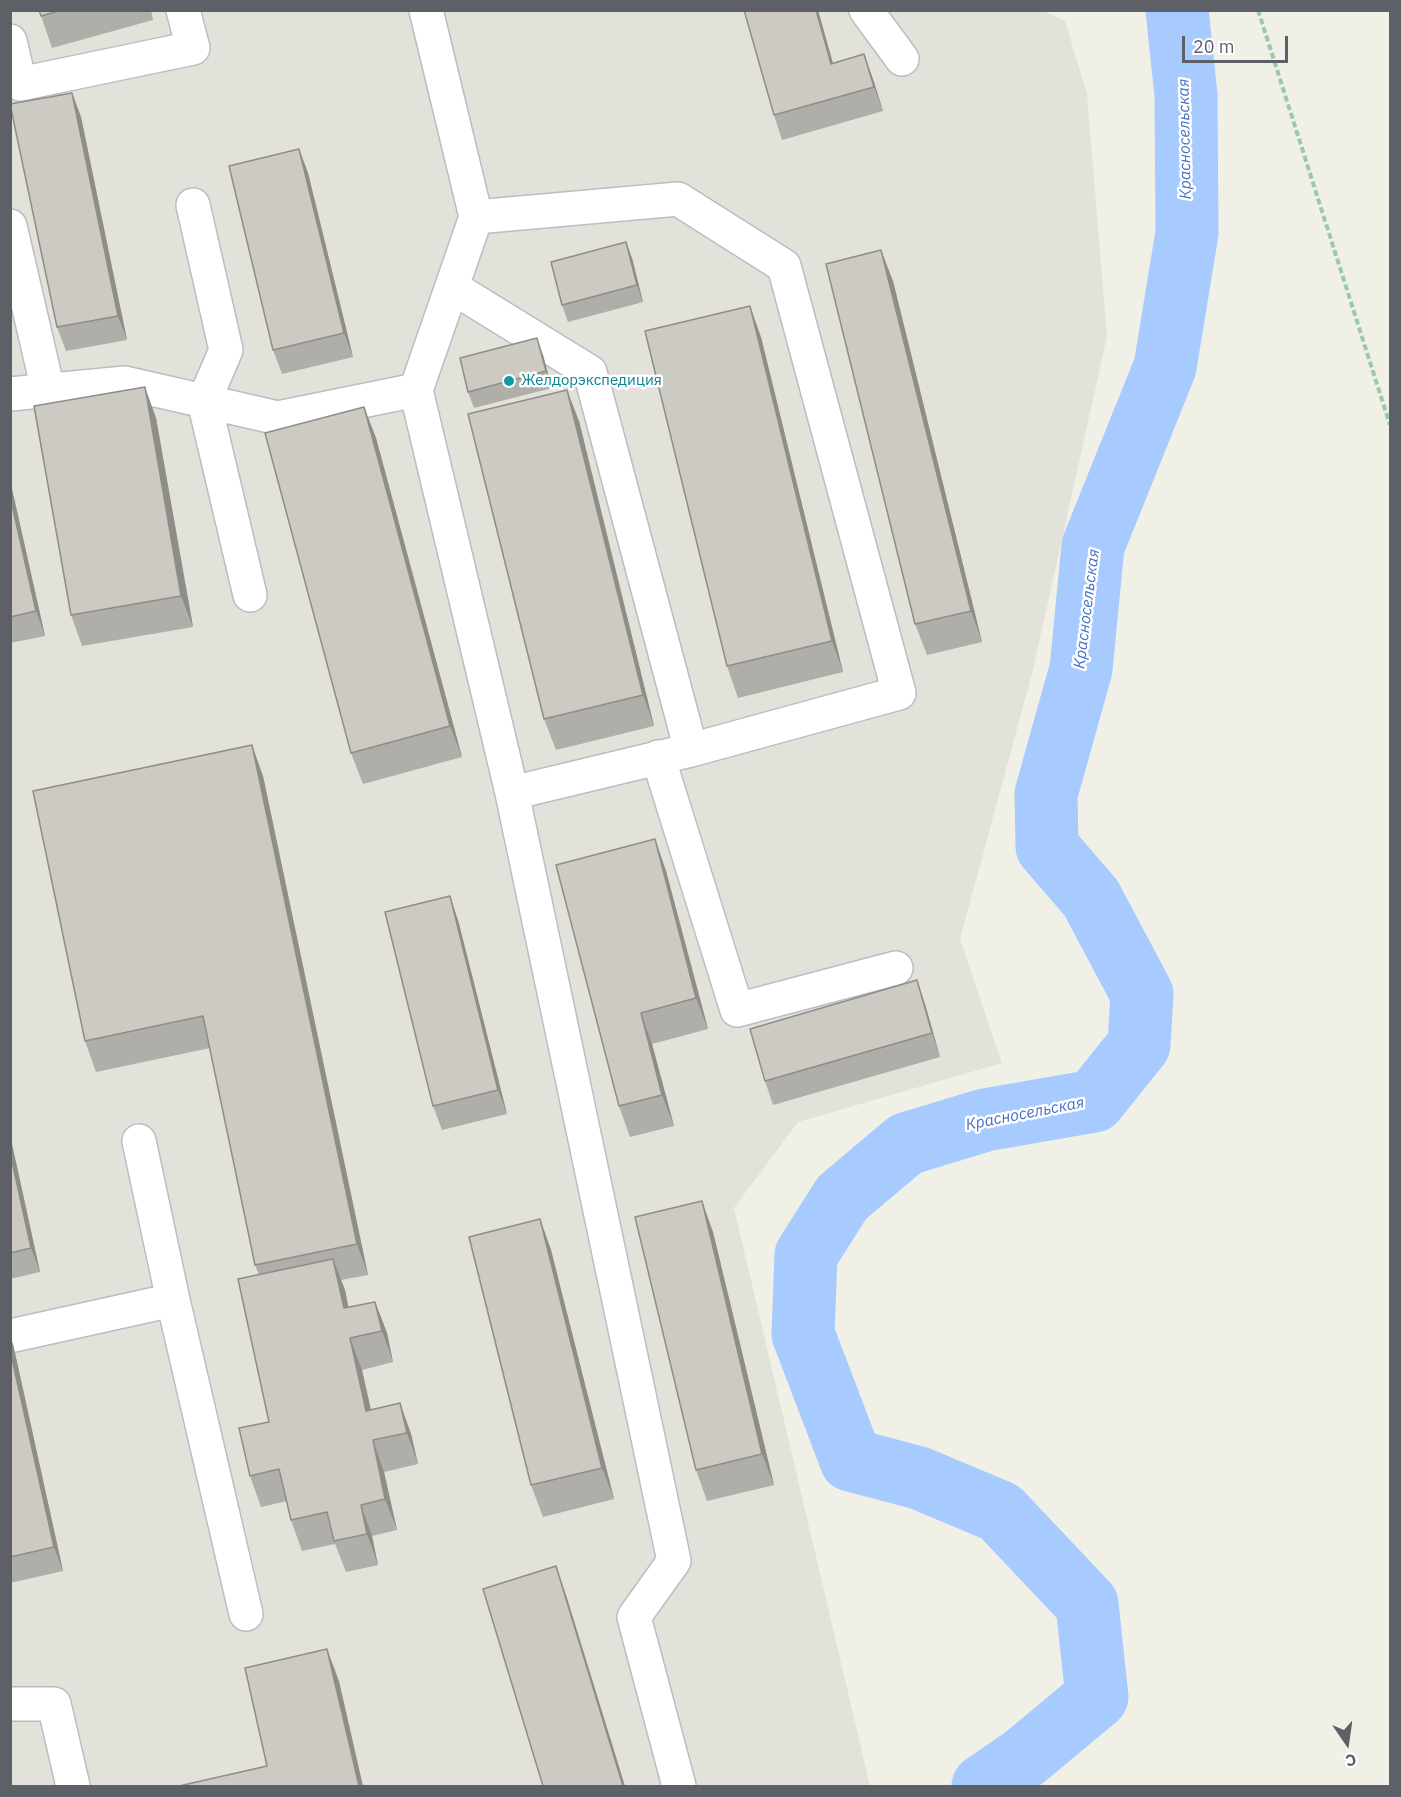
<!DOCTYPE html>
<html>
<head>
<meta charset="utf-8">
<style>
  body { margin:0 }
  #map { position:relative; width:1401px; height:1797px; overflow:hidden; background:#f0f0e6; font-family:"IBM Plex Sans",sans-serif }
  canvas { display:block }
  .frame { position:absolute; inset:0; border:12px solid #5e6067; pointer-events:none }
  .north { position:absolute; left:1317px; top:1713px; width:60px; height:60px; -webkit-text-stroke:4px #fff; paint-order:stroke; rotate:167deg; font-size:16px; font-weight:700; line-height:24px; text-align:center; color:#5e6067 }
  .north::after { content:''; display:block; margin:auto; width:21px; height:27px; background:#5e6067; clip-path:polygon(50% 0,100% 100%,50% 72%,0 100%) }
  .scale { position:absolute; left:1182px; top:36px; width:106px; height:27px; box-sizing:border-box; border:3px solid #5e6067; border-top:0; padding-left:8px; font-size:18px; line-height:21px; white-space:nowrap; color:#5e6067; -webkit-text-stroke:4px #fff; paint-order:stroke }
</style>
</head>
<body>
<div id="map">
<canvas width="1401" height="1797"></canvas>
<div class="frame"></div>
<div class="north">С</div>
<div class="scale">20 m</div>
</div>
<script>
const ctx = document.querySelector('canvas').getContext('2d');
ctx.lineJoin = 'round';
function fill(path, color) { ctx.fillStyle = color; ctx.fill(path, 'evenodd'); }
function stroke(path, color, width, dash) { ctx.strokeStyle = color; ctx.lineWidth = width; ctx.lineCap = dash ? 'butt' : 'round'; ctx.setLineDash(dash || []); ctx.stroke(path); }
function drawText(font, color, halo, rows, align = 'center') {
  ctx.font = font + ' "IBM Plex Sans",sans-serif'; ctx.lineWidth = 5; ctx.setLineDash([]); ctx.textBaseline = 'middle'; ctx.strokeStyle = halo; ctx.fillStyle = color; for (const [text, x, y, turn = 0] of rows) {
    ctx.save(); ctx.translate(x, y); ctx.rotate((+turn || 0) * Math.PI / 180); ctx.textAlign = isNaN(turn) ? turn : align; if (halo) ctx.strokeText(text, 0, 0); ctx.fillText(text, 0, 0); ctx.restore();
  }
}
fill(new Path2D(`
  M 1041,10 L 1065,21 L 1087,94 L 1107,336 L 1033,670 L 960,939 L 1002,1063 L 798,1122 L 734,1208 L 870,1786 L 11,1786 L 11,11 Z`), '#e2e1da');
stroke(new Path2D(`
  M 983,1786 L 1025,1757 L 1097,1697 L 1087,1604 L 1000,1512 L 919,1478 L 851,1460 L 803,1334 L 806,1255 L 842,1198 L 906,1144 L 985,1120 L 1094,1101 L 1139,1045 L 1142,994 L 1091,898 L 1047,847 L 1046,794 L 1081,669 L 1093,546 L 1165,367 L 1187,233 L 1186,95 L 1177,10`), '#a7cbff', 63);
const minor = new Path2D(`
  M 426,10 L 476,217 L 416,390 L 512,793 L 674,1561 L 634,1617 L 679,1786
  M 866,10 L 902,59
  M 10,41 L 20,84 L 193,48 L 183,10
  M 193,205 L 226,350 L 204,401 L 250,595
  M 476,217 L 678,199 L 784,266 L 899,693 L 691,750 L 512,793
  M 10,226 L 48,390
  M 452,287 L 590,372 L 691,750
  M 10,394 L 125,383 L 278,418 L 416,390
  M 658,757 L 737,1010 L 896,968
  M 139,1141 L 173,1300 L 246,1614
  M 10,1336 L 173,1300
  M 10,1704 L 54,1704 L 73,1786`);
stroke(minor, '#bbbdc2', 36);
stroke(new Path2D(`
  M 1258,10 L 1390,425`), '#9bc9af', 4, [6, 3]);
stroke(minor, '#fff', 33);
fill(new Path2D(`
  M 39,10 L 151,10 L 153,20 L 52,48 Z
  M 833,63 L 873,79 L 883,111 L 782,140 L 774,115 Z
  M 72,93 L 81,117 L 127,340 L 66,351 L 57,327 Z
  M 299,149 L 308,173 L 353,357 L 282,374 L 273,350 Z
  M 632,258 L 643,302 L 568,322 L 562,305 Z
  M 893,281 L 982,642 L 927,655 L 915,624 Z
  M 761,337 L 843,672 L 738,698 L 727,666 Z
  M 543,355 L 552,388 L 474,408 L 468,392 Z
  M 364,407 L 376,438 L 462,757 L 363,784 L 351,753 Z
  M 156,418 L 193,627 L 82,646 L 71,615 Z
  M 579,421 L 654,726 L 556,750 L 544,719 Z
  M 10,480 L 45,636 L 10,643 Z
  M 263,776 L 368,1275 L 341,1280 L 345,1290 L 348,1307 L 375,1302 L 387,1333 L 393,1362 L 362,1370 L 371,1410 L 400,1403 L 411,1434 L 418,1464 L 384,1472 L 397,1530 L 372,1536 L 378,1565 L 346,1572 L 335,1544 L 302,1551 L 291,1520 L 287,1501 L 261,1507 L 250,1476 L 269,1422 L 259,1275 L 255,1265 L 210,1048 L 96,1072 L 85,1041 Z
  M 655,839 L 666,871 L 708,1029 L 652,1044 L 674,1126 L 630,1137 L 619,1106 Z
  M 458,920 L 507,1114 L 442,1130 L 433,1106 Z
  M 925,1004 L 940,1057 L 773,1105 L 765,1081 Z
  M 10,1135 L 40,1272 L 10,1279 Z
  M 540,1219 L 551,1250 L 614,1499 L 543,1517 L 531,1485 Z
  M 713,1232 L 774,1485 L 707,1501 L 696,1470 Z
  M 10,1338 L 13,1344 L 63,1571 L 10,1583 Z`), '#afaea8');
fill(new Path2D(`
  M 816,10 L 818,10 L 840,88 L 831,64 Z
  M 864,54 L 873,79 L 883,111 L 874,87 Z
  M 72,93 L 81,117 L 127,340 L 118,316 Z
  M 299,149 L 308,173 L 353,357 L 344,333 Z
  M 626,242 L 632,258 L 643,302 L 637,285 Z
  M 881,250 L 893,281 L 982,642 L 971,611 Z
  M 750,306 L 761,337 L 843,672 L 832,641 Z
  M 537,338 L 543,355 L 552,388 L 546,371 Z
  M 145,387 L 156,418 L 193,627 L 181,596 Z
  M 567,390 L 579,421 L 654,726 L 643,695 Z
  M 364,407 L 376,438 L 462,757 L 450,726 Z
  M 10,480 L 45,636 L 36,611 L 10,496 Z
  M 252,745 L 263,776 L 368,1275 L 357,1244 Z
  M 655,839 L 666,871 L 708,1029 L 696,998 Z
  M 450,896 L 458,920 L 507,1114 L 498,1090 Z
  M 917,980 L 925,1004 L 940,1057 L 932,1033 Z
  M 641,1013 L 652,1044 L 674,1126 L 662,1095 Z
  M 10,1135 L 40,1272 L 31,1248 L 10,1152 Z
  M 702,1201 L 713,1232 L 774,1485 L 762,1454 Z
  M 540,1219 L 551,1250 L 614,1499 L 602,1468 Z
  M 333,1259 L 345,1290 L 355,1340 L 344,1308 Z
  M 375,1302 L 387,1333 L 393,1362 L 382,1331 Z
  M 10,1338 L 13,1344 L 63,1571 L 54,1547 L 10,1350 Z
  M 350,1338 L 362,1370 L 378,1442 L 366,1411 Z
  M 400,1403 L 411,1434 L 418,1464 L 407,1433 Z
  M 373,1440 L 384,1472 L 397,1530 L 385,1499 Z
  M 361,1505 L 372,1536 L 378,1565 L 367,1534 Z
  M 556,1566 L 567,1598 L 625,1786 L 623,1786 Z
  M 327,1649 L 339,1681 L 363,1786 L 359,1786 Z`), '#8f8d88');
const building = new Path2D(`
  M 39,10 L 62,10 L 41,16 Z
  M 744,10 L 816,10 L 831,64 L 864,54 L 874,87 L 774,115 Z
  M 72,93 L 118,316 L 57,327 L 10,104 Z
  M 299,149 L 344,333 L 273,350 L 229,166 Z
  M 626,242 L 637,285 L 562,305 L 551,262 Z
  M 881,250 L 971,611 L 915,624 L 826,264 Z
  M 750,306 L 832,641 L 727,666 L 645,331 Z
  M 537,338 L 546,371 L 468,392 L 460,358 Z
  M 145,387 L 181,596 L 71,615 L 34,406 Z
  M 567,390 L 643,695 L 544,719 L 468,414 Z
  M 364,407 L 450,726 L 351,753 L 265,433 Z
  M 10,496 L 36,611 L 10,617 Z
  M 252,745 L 357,1244 L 255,1265 L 203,1016 L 85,1041 L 33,791 Z
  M 655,839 L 696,998 L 641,1013 L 662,1095 L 619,1106 L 556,865 Z
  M 450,896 L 498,1090 L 433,1106 L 385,912 Z
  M 917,980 L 932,1033 L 765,1081 L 750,1029 Z
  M 10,1152 L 31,1248 L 10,1253 Z
  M 702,1201 L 762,1454 L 696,1470 L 635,1217 Z
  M 540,1219 L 602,1468 L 531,1485 L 469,1237 Z
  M 333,1259 L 344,1308 L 375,1302 L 382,1331 L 350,1338 L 366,1411 L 400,1403 L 407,1433 L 373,1440 L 385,1499 L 361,1505 L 367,1534 L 334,1541 L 327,1512 L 291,1520 L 279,1469 L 250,1476 L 239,1428 L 269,1422 L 238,1279 Z
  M 10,1350 L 54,1547 L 10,1557 Z
  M 556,1566 L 623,1786 L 543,1786 L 483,1589 Z
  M 327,1649 L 359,1786 L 179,1786 L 267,1766 L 245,1668 Z`);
fill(building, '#cccac3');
stroke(building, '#8f8d88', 1.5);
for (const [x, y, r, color] of [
  [509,381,6,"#0f9aa8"]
]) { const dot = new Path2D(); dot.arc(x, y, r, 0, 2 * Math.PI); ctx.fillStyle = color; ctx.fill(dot); stroke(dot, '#fff', 2); }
drawText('15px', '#0d838f', '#fff', [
  ["Желдорэкспедиция",521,381]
], 'left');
drawText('italic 16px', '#4670c7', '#fff', [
  ["Красносельская",1185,139,-91],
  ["Красносельская",1087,609,-83],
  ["Красносельская",1025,1114,-11]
]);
</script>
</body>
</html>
